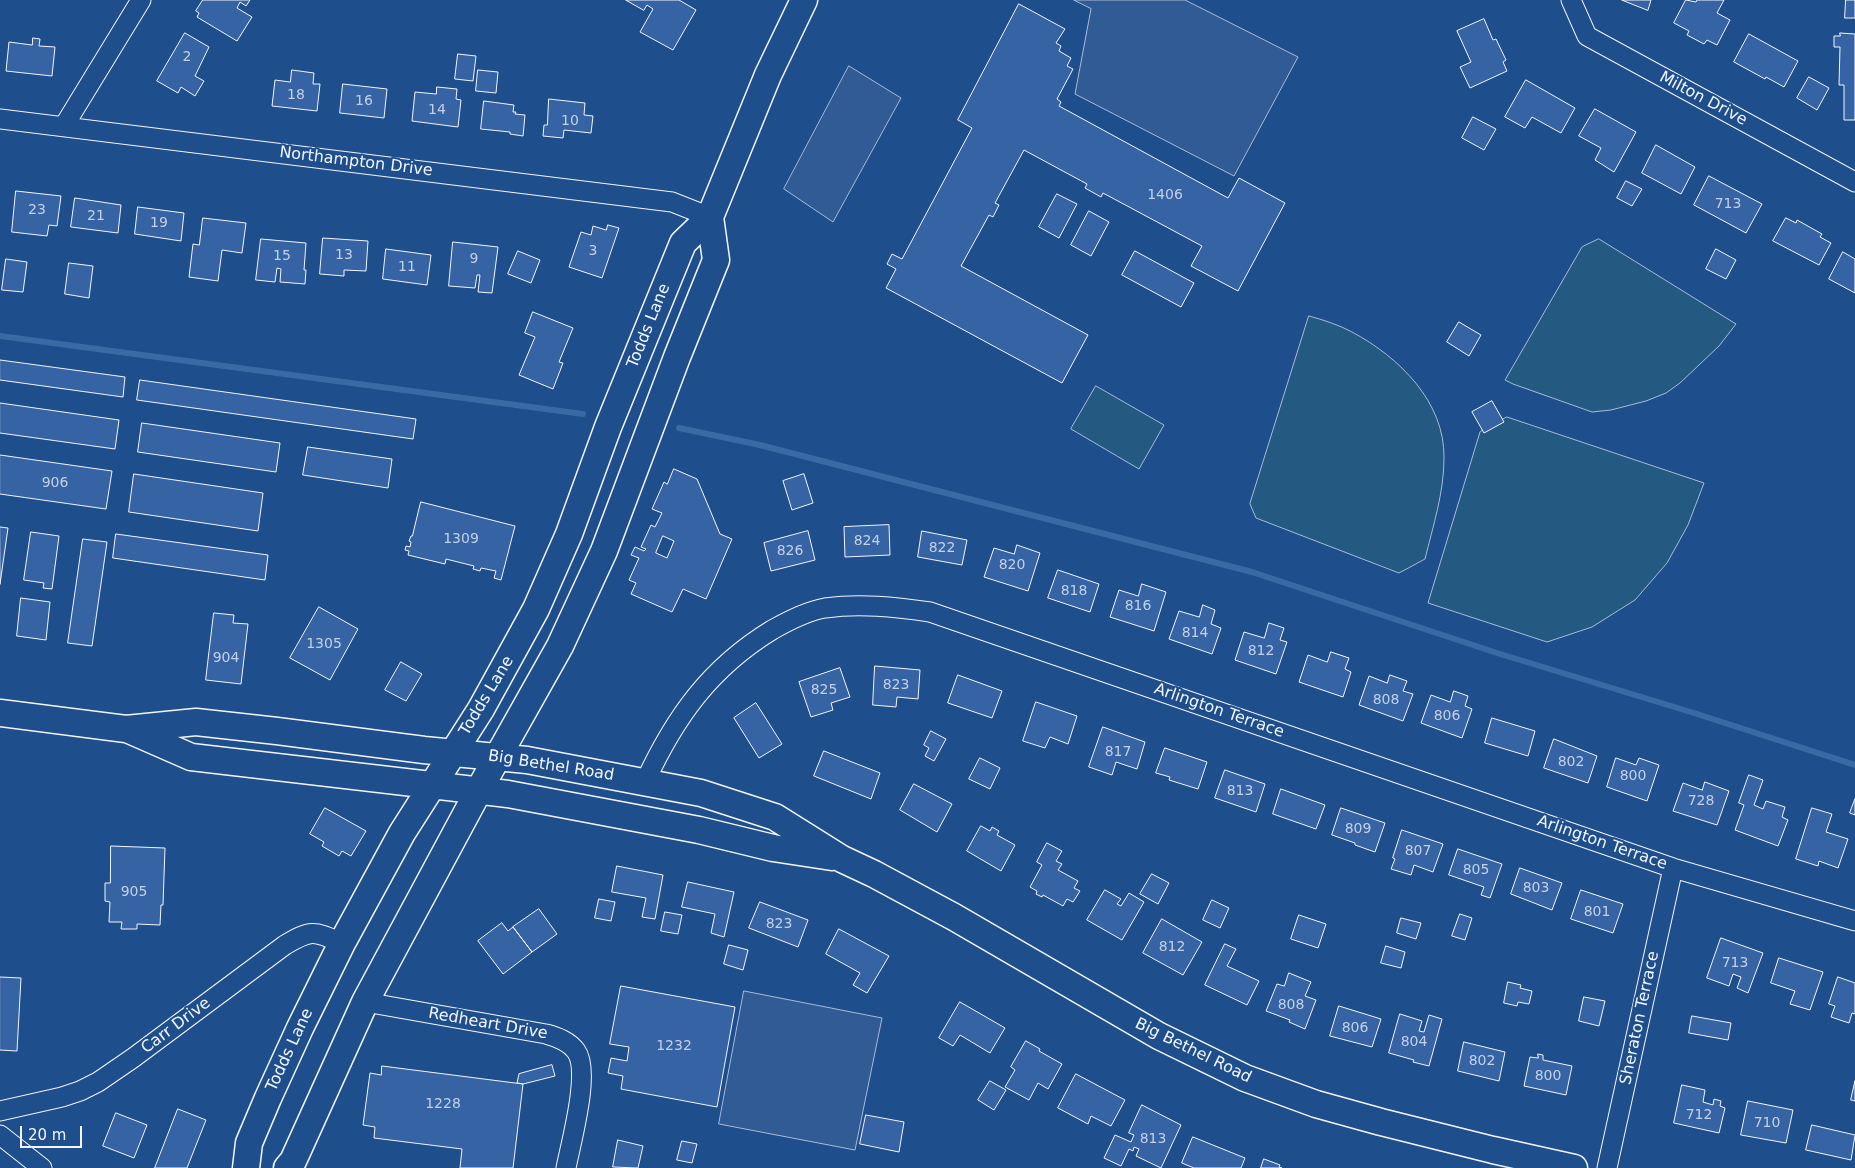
<!DOCTYPE html>
<html>
<head>
<meta charset="utf-8">
<style>
  body { margin:0 }
  #map { position:relative; width:1855px; height:1168px; overflow:hidden; background:#1f4e8c; font-family:"DejaVu Sans",sans-serif }
  canvas { display:block }
  .scale { position:absolute; left:20px; top:1126px; width:62px; height:22px; box-sizing:border-box; border:2px solid #f2f6ff; border-top:0; padding-left:6px; font-size:15px; line-height:18px; white-space:nowrap; color:#f2f6ff; -webkit-text-stroke:4px #1f4e8c; paint-order:stroke }
</style>
</head>
<body>
<div id="map">
<canvas width="1855" height="1168"></canvas>
<div class="scale">20 m</div>
</div>
<script>
const ctx = document.querySelector('canvas').getContext('2d');
ctx.lineJoin = 'round';
function fill(path, color) { ctx.fillStyle = color; ctx.fill(path, 'evenodd'); }
function stroke(path, color, width, dash) { ctx.strokeStyle = color; ctx.lineWidth = width; ctx.lineCap = dash ? 'butt' : 'round'; ctx.setLineDash(dash || []); ctx.stroke(path); }
function drawText(font, color, halo, rows, align = 'center') {
  ctx.font = font + ' "DejaVu Sans",sans-serif'; ctx.lineWidth = 4; ctx.setLineDash([]); ctx.textBaseline = 'middle'; ctx.strokeStyle = halo; ctx.fillStyle = color; for (const [text, x, y, turn = 0] of rows) {
    ctx.save(); ctx.translate(x, y); ctx.rotate((+turn || 0) * Math.PI / 180); ctx.textAlign = isNaN(turn) ? turn : align; if (halo) ctx.strokeText(text, 0, 0); ctx.fillText(text, 0, 0); ctx.restore();
  }
}
const green = new Path2D(`
  M 1599,239 L 1736,324 L 1719,346 L 1680,383 L 1666,393 L 1646,401 L 1611,410 L 1592,412 L 1513,384 L 1505,380 L 1582,247 Z
  M 1309,316 C 1324,320 1339,325 1352,332 C 1399,357 1445,402 1444,458 C 1444,493 1433,526 1425,559 L 1399,573 L 1256,518 L 1250,504 Z
  M 1096,386 L 1164,425 L 1139,469 L 1071,429 Z
  M 1507,417 L 1704,483 L 1688,525 L 1667,563 L 1635,600 L 1592,627 L 1547,642 L 1428,603 L 1480,432 Z`);
fill(green, '#245a82');
stroke(green, '#a8bbd7', 1);
const parking = new Path2D(`
  M 1074,0 L 1185,0 L 1298,57 L 1234,176 L 1075,94 L 1091,9 Z
  M 849,66 L 901,98 L 833,222 L 784,189 Z
  M 744,991 L 882,1018 L 855,1150 L 719,1124 Z`);
fill(parking, '#305b95');
stroke(parking, '#a8bbd7', 1);
stroke(new Path2D(`
  M 0,336 L 583,414
  M 679,428 L 760,445 L 1252,572 L 1497,653 L 1694,713 L 1855,765`), '#3b69a3', 6);
const building = new Path2D(`
  M 203,0 L 250,0 L 246,6 L 240,2 L 237,8 L 252,17 L 237,41 L 197,17 L 199,13 L 196,11 Z
  M 626,0 L 679,0 L 696,10 L 673,50 L 640,32 L 653,9 L 647,5 L 644,10 Z
  M 1622,0 L 1651,0 L 1648,10 Z
  M 1686,0 L 1696,2 L 1697,0 L 1724,0 L 1717,13 L 1730,20 L 1717,45 L 1707,40 L 1704,44 L 1687,35 L 1689,31 L 1674,23 Z
  M 1846,0 L 1855,0 L 1855,18 L 1845,18 Z
  M 1019,4 L 1065,29 L 1056,43 L 1061,46 L 1059,51 L 1071,58 L 1067,66 L 1073,69 L 1057,99 L 1061,102 L 1059,106 L 1228,198 L 1239,178 L 1285,203 L 1238,291 L 1191,266 L 1202,246 L 1103,193 L 1101,197 L 1085,188 L 1087,184 L 1024,150 L 995,203 L 999,205 L 993,217 L 989,215 L 961,266 L 1088,335 L 1062,383 L 886,288 L 896,269 L 887,264 L 892,254 L 902,259 L 972,128 L 958,120 Z
  M 1484,19 L 1493,40 L 1496,39 L 1506,60 L 1503,62 L 1507,71 L 1470,88 L 1460,67 L 1471,62 L 1457,31 Z
  M 185,33 L 209,47 L 195,76 L 204,81 L 195,96 L 181,87 L 178,93 L 157,81 Z
  M 1840,33 L 1855,34 L 1855,120 L 1844,120 L 1844,85 L 1839,85 L 1840,47 L 1834,47 L 1834,36 L 1840,36 Z
  M 1749,34 L 1798,61 L 1784,87 L 1766,77 L 1765,79 L 1734,62 Z
  M 33,38 L 40,39 L 39,46 L 55,47 L 52,76 L 6,71 L 9,42 L 32,45 Z
  M 458,54 L 476,56 L 473,81 L 455,79 Z
  M 292,70 L 314,73 L 313,84 L 320,84 L 317,111 L 272,106 L 275,80 L 290,82 Z
  M 478,70 L 498,72 L 496,93 L 476,91 Z
  M 1809,77 L 1829,88 L 1817,110 L 1797,98 Z
  M 1526,80 L 1575,108 L 1561,133 L 1532,117 L 1525,128 L 1505,117 Z
  M 343,84 L 387,89 L 384,118 L 340,113 Z
  M 437,87 L 457,89 L 456,99 L 461,100 L 458,127 L 412,121 L 415,92 L 436,94 Z
  M 549,99 L 585,103 L 584,115 L 593,116 L 591,133 L 564,130 L 563,138 L 543,136 L 544,125 L 547,125 Z
  M 484,101 L 514,105 L 513,112 L 516,112 L 515,114 L 525,115 L 523,136 L 510,134 L 510,132 L 481,129 Z
  M 1595,109 L 1636,132 L 1614,172 L 1595,160 L 1601,148 L 1579,136 Z
  M 1473,117 L 1496,129 L 1484,150 L 1462,138 Z
  M 1656,145 L 1695,167 L 1681,194 L 1642,173 Z
  M 1709,176 L 1762,204 L 1746,233 L 1694,205 Z
  M 1626,181 L 1642,189 L 1632,206 L 1617,198 Z
  M 16,191 L 61,196 L 57,226 L 49,225 L 47,236 L 12,232 Z
  M 1057,194 L 1077,204 L 1059,238 L 1039,227 Z
  M 75,198 L 121,205 L 118,233 L 71,227 Z
  M 138,207 L 184,213 L 181,241 L 135,234 Z
  M 1089,211 L 1109,222 L 1091,256 L 1071,245 Z
  M 203,218 L 246,223 L 242,253 L 222,250 L 218,281 L 189,277 L 193,244 L 199,245 Z
  M 1786,218 L 1796,223 L 1797,220 L 1822,234 L 1820,237 L 1831,243 L 1819,265 L 1773,241 Z
  M 608,225 L 619,228 L 602,278 L 569,267 L 581,232 L 591,235 L 593,226 L 606,230 Z
  M 323,238 L 368,241 L 366,271 L 344,270 L 344,276 L 320,274 Z
  M 261,239 L 306,243 L 304,270 L 306,270 L 305,284 L 280,282 L 281,269 L 277,268 L 275,282 L 256,280 Z
  M 453,242 L 498,247 L 492,293 L 478,292 L 480,275 L 477,275 L 475,288 L 449,286 Z
  M 386,249 L 431,255 L 427,285 L 383,279 Z
  M 1716,249 L 1736,260 L 1726,279 L 1706,269 Z
  M 518,251 L 540,260 L 531,283 L 508,274 Z
  M 1135,251 L 1194,283 L 1181,307 L 1122,275 Z
  M 1843,252 L 1855,259 L 1855,293 L 1829,279 Z
  M 6,259 L 27,262 L 23,292 L 2,290 Z
  M 69,263 L 93,266 L 89,298 L 65,294 Z
  M 533,312 L 573,328 L 559,362 L 563,363 L 553,389 L 519,375 L 535,337 L 525,333 Z
  M 1459,322 L 1481,335 L 1469,356 L 1447,342 Z
  M 0,360 L 125,377 L 123,397 L 0,380 Z
  M 140,380 L 416,419 L 413,439 L 137,400 Z
  M 1492,401 L 1504,422 L 1484,433 L 1472,412 Z
  M 0,403 L 119,420 L 115,449 L 0,433 Z
  M 142,423 L 280,443 L 276,472 L 138,452 Z
  M 308,447 L 392,459 L 388,488 L 303,475 Z
  M 0,455 L 112,471 L 106,509 L 0,494 Z
  M 674,469 L 697,479 L 720,534 L 732,539 L 706,599 L 683,589 L 672,612 L 631,594 L 636,583 L 629,580 L 639,558 L 631,555 L 635,547 L 644,551 L 646,549 L 641,547 L 651,525 L 655,527 L 662,513 L 652,509 L 664,482 L 667,484 ZM 663,536 L 674,541 L 667,558 L 656,553 Z
  M 134,474 L 263,493 L 258,531 L 129,512 Z
  M 804,474 L 813,503 L 792,510 L 783,481 Z
  M 421,502 L 515,526 L 501,580 L 494,578 L 496,571 L 481,568 L 480,571 L 473,569 L 474,566 L 446,559 L 445,564 L 408,555 L 409,551 L 405,550 L 406,546 L 410,547 L 411,542 L 409,541 L 411,536 L 412,536 Z
  M 889,525 L 890,555 L 845,557 L 844,527 Z
  M 0,527 L 8,528 L 0,584 Z
  M 808,531 L 815,560 L 771,571 L 764,543 Z
  M 922,531 L 967,540 L 962,565 L 918,557 Z
  M 31,532 L 59,536 L 52,589 L 43,588 L 44,583 L 24,580 Z
  M 116,534 L 268,555 L 265,580 L 113,558 Z
  M 83,539 L 107,542 L 92,646 L 68,643 Z
  M 1017,545 L 1040,553 L 1028,591 L 984,577 L 994,548 L 1014,554 Z
  M 1058,570 L 1099,584 L 1090,612 L 1048,598 Z
  M 1142,584 L 1166,592 L 1154,631 L 1110,617 L 1119,590 L 1138,596 Z
  M 21,598 L 50,602 L 46,640 L 17,636 Z
  M 1203,605 L 1215,610 L 1211,624 L 1221,628 L 1212,654 L 1169,639 L 1179,611 L 1199,617 Z
  M 319,607 L 358,629 L 330,680 L 290,658 Z
  M 214,613 L 234,615 L 233,623 L 248,624 L 241,684 L 206,680 Z
  M 1269,623 L 1284,628 L 1280,640 L 1287,642 L 1276,674 L 1235,660 L 1244,632 L 1264,638 Z
  M 1331,652 L 1349,658 L 1345,669 L 1351,672 L 1343,697 L 1299,682 L 1308,655 L 1327,662 Z
  M 401,662 L 422,674 L 406,701 L 385,690 Z
  M 875,666 L 920,670 L 918,699 L 897,697 L 896,707 L 873,705 Z
  M 840,668 L 850,697 L 831,703 L 833,710 L 811,717 L 799,682 Z
  M 958,675 L 1002,691 L 992,718 L 948,703 Z
  M 1390,675 L 1407,681 L 1403,691 L 1413,694 L 1403,721 L 1359,705 L 1369,676 L 1387,683 Z
  M 1454,691 L 1468,696 L 1465,706 L 1472,709 L 1462,738 L 1421,723 L 1431,695 L 1450,702 Z
  M 1036,702 L 1077,716 L 1068,744 L 1050,737 L 1045,748 L 1023,741 Z
  M 756,703 L 782,744 L 759,758 L 734,718 Z
  M 1492,718 L 1535,731 L 1528,756 L 1485,743 Z
  M 1103,727 L 1145,742 L 1137,769 L 1116,762 L 1112,775 L 1089,767 Z
  M 931,731 L 946,739 L 934,761 L 925,756 L 929,748 L 924,745 Z
  M 1554,739 L 1597,756 L 1588,783 L 1544,768 Z
  M 1165,748 L 1207,762 L 1198,789 L 1169,780 L 1170,777 L 1156,773 Z
  M 824,751 L 880,773 L 871,799 L 814,776 Z
  M 980,758 L 1000,768 L 990,789 L 969,779 Z
  M 1616,758 L 1636,765 L 1639,758 L 1659,765 L 1647,801 L 1607,787 Z
  M 1225,770 L 1265,784 L 1256,812 L 1215,798 Z
  M 1749,775 L 1763,780 L 1754,805 L 1763,809 L 1766,801 L 1785,807 L 1782,817 L 1788,820 L 1778,846 L 1735,830 L 1744,805 L 1739,803 Z
  M 1705,782 L 1729,791 L 1717,825 L 1673,811 L 1683,783 L 1702,790 Z
  M 914,784 L 952,804 L 937,832 L 900,810 Z
  M 1281,789 L 1325,805 L 1316,829 L 1273,814 Z
  M 1855,799 L 1855,815 L 1850,813 Z
  M 325,808 L 366,831 L 351,856 L 342,851 L 339,856 L 322,846 L 324,842 L 310,834 Z
  M 1341,808 L 1385,823 L 1375,852 L 1355,845 L 1355,843 L 1332,835 Z
  M 1812,808 L 1832,814 L 1826,832 L 1848,839 L 1838,868 L 1819,861 L 1818,866 L 1796,859 Z
  M 981,826 L 990,831 L 992,827 L 999,831 L 997,835 L 1015,845 L 1001,871 L 967,851 Z
  M 1402,830 L 1443,844 L 1433,872 L 1414,865 L 1411,875 L 1391,869 L 1395,859 L 1393,858 Z
  M 1047,843 L 1062,851 L 1056,861 L 1062,864 L 1058,870 L 1078,881 L 1074,888 L 1080,891 L 1073,902 L 1067,899 L 1063,906 L 1043,895 L 1042,897 L 1036,894 L 1037,891 L 1030,887 L 1042,865 L 1037,862 Z
  M 111,846 L 165,848 L 163,905 L 161,905 L 160,925 L 137,924 L 137,929 L 121,929 L 122,922 L 109,922 L 110,902 L 105,901 L 105,883 L 110,883 Z
  M 1458,849 L 1502,864 L 1490,898 L 1481,895 L 1484,887 L 1449,875 Z
  M 617,866 L 663,875 L 655,919 L 642,917 L 646,898 L 612,892 Z
  M 1520,868 L 1562,883 L 1552,910 L 1511,894 Z
  M 1152,874 L 1169,883 L 1158,904 L 1140,894 Z
  M 688,882 L 734,892 L 724,937 L 711,933 L 715,914 L 682,907 Z
  M 1105,890 L 1121,899 L 1117,904 L 1121,906 L 1129,893 L 1144,902 L 1122,940 L 1087,920 Z
  M 1581,890 L 1623,904 L 1613,933 L 1571,919 Z
  M 599,899 L 615,902 L 611,921 L 595,918 Z
  M 1212,900 L 1229,908 L 1220,928 L 1203,920 Z
  M 760,902 L 808,920 L 798,947 L 749,928 Z
  M 539,909 L 557,934 L 532,952 L 513,927 Z
  M 665,912 L 682,915 L 678,934 L 661,931 Z
  M 1460,914 L 1472,918 L 1465,940 L 1452,936 Z
  M 1299,915 L 1326,924 L 1318,948 L 1291,939 Z
  M 1401,918 L 1421,923 L 1416,939 L 1397,933 Z
  M 1162,919 L 1202,942 L 1183,975 L 1143,953 Z
  M 502,923 L 508,931 L 513,927 L 532,952 L 503,974 L 478,941 Z
  M 839,929 L 889,956 L 867,993 L 853,985 L 860,973 L 826,954 Z
  M 1721,938 L 1763,953 L 1748,993 L 1737,988 L 1741,977 L 1733,974 L 1729,986 L 1707,978 Z
  M 1225,944 L 1236,949 L 1227,966 L 1259,981 L 1247,1005 L 1205,985 Z
  M 729,945 L 748,950 L 743,970 L 724,964 Z
  M 1386,946 L 1405,952 L 1401,968 L 1381,963 Z
  M 1779,958 L 1823,972 L 1810,1010 L 1790,1004 L 1795,991 L 1771,983 Z
  M 1289,973 L 1311,982 L 1305,996 L 1316,1000 L 1305,1029 L 1289,1022 L 1290,1020 L 1266,1011 L 1277,984 L 1284,986 Z
  M 0,977 L 21,978 L 17,1051 L 0,1050 Z
  M 1838,977 L 1855,983 L 1855,1014 L 1852,1013 L 1849,1023 L 1831,1017 L 1835,1006 L 1829,1004 Z
  M 1508,982 L 1521,985 L 1520,988 L 1532,991 L 1529,1004 L 1518,1002 L 1517,1006 L 1504,1003 Z
  M 621,986 L 735,1007 L 717,1107 L 621,1089 L 623,1076 L 608,1073 L 611,1058 L 627,1061 L 629,1047 L 610,1044 Z
  M 1584,997 L 1605,1001 L 1599,1026 L 1579,1021 Z
  M 960,1002 L 1005,1028 L 990,1053 L 960,1035 L 953,1046 L 939,1038 Z
  M 1339,1006 L 1381,1019 L 1372,1047 L 1330,1036 Z
  M 1400,1014 L 1422,1021 L 1419,1031 L 1424,1032 L 1429,1015 L 1442,1019 L 1429,1066 L 1413,1062 L 1414,1060 L 1389,1053 Z
  M 1692,1016 L 1731,1023 L 1728,1040 L 1689,1033 Z
  M 1026,1041 L 1040,1049 L 1039,1051 L 1062,1064 L 1048,1089 L 1038,1083 L 1029,1100 L 1005,1087 L 1015,1070 L 1011,1067 Z
  M 1464,1042 L 1505,1052 L 1499,1081 L 1458,1071 Z
  M 1538,1054 L 1543,1055 L 1543,1060 L 1572,1066 L 1566,1095 L 1524,1086 L 1530,1057 L 1538,1058 Z
  M 552,1065 L 555,1076 L 523,1084 L 517,1083 L 519,1074 Z
  M 382,1066 L 523,1084 L 513,1168 L 460,1168 L 462,1149 L 374,1138 L 375,1127 L 363,1125 L 370,1073 L 381,1075 Z
  M 1076,1074 L 1125,1100 L 1111,1126 L 1091,1116 L 1088,1124 L 1058,1108 Z
  M 990,1081 L 1006,1090 L 994,1110 L 978,1100 Z
  M 1855,1081 L 1855,1101 L 1851,1100 Z
  M 1682,1085 L 1705,1090 L 1703,1102 L 1713,1105 L 1714,1099 L 1721,1101 L 1720,1106 L 1725,1108 L 1719,1133 L 1674,1123 Z
  M 1748,1101 L 1793,1110 L 1786,1143 L 1741,1135 Z
  M 1142,1105 L 1181,1125 L 1161,1168 L 1136,1156 L 1139,1149 L 1134,1147 L 1133,1151 L 1129,1149 L 1121,1166 L 1104,1158 L 1115,1135 L 1131,1142 L 1134,1135 L 1129,1133 Z
  M 178,1109 L 206,1120 L 187,1168 L 155,1168 Z
  M 116,1113 L 147,1125 L 134,1158 L 103,1146 Z
  M 866,1115 L 904,1122 L 899,1152 L 860,1144 Z
  M 1812,1125 L 1855,1135 L 1851,1160 L 1806,1150 Z
  M 1193,1137 L 1245,1158 L 1241,1168 L 1194,1168 L 1182,1163 Z
  M 618,1140 L 643,1146 L 638,1168 L 613,1167 Z
  M 682,1141 L 697,1144 L 692,1163 L 677,1160 Z
  M 1264,1159 L 1280,1165 L 1279,1167 L 1282,1168 L 1261,1168 Z`);
fill(building, '#3563a3');
stroke(building, '#f2f6ff', 1);
const street = new Path2D(`
  M 1571,0 L 1587,36 L 1855,182
  M 0,119 L 672,202 L 710,217
  M 64,126 L 141,0
  M 645,782 C 675,717 710,668 772,630 C 786,622 808,611 825,608 C 860,603 895,607 930,612 L 1673,868 L 1855,921
  M 365,1002 L 546,1034 C 557,1037 569,1041 576,1051 C 591,1071 571,1142 566,1168
  M 0,1111 L 62,1097 L 80,1091 L 98,1082 L 133,1058 L 285,945 C 312,929 314,931 342,943
  M 0,1135 L 42,1168
  M 1607,1168 L 1673,868`);
const secondary = new Path2D(`
  M 0,713 L 126,729 L 196,722 L 277,731 L 424,750 L 527,760 L 701,793 L 775,817 L 842,859 L 874,874 L 954,917 L 1159,1036 L 1245,1078 L 1316,1104 L 1381,1122 L 1493,1150 L 1574,1168
  M 127,729 L 191,757 L 508,794 L 699,830 L 773,848 L 832,857
  M 246,1168 L 249,1143 L 268,1098 L 300,1028 L 342,943 L 402,833 L 481,709 L 536,609 L 569,534 L 608,427 L 683,243 L 710,217 L 768,75 L 804,0
  M 287,1168 L 293,1161 L 365,1002 L 479,790 L 560,646 L 604,551 L 677,357 L 716,260 L 710,217`);
stroke(street, '#f2f6ff', 21);
stroke(secondary, '#f2f6ff', 29);
stroke(street, '#1f4e8c', 19);
stroke(secondary, '#1f4e8c', 26);
drawText('14px', '#c3d1e8', null, [
  ["2",187,57],
  ["18",296,95],
  ["16",364,101],
  ["14",437,110],
  ["10",570,121],
  ["1406",1165,195],
  ["713",1728,204],
  ["23",37,210],
  ["21",96,216],
  ["19",159,223],
  ["3",593,251],
  ["13",344,255],
  ["15",282,256],
  ["9",474,259],
  ["11",407,267],
  ["906",55,483],
  ["1309",461,539],
  ["824",867,541],
  ["822",942,548],
  ["826",790,551],
  ["820",1012,565],
  ["818",1074,591],
  ["816",1138,606],
  ["814",1195,633],
  ["1305",324,644],
  ["812",1261,651],
  ["904",226,658],
  ["823",896,685],
  ["825",824,690],
  ["808",1386,700],
  ["806",1447,716],
  ["817",1118,752],
  ["802",1571,762],
  ["800",1633,776],
  ["813",1240,791],
  ["728",1701,801],
  ["809",1358,829],
  ["807",1418,851],
  ["805",1476,870],
  ["803",1536,888],
  ["905",134,892],
  ["801",1597,912],
  ["823",779,924],
  ["812",1172,947],
  ["713",1735,963],
  ["808",1291,1005],
  ["806",1355,1028],
  ["804",1414,1042],
  ["1232",674,1046],
  ["802",1482,1061],
  ["800",1548,1076],
  ["1228",443,1104],
  ["712",1699,1115],
  ["710",1767,1123],
  ["813",1153,1139]
]);
drawText('16px', '#f2f6ff', '#1f4e8c', [
  ["Milton Drive",1703,99,28],
  ["Northampton Drive",356,162,7],
  ["Todds Lane",649,326,-68],
  ["Todds Lane",487,696,-59],
  ["Arlington Terrace",1219,711,19],
  ["Big Bethel Road",551,766,9],
  ["Arlington Terrace",1602,843,19],
  ["Sheraton Terrace",1640,1018,-78],
  ["Redheart Drive",488,1024,10],
  ["Carr Drive",176,1026,-37],
  ["Todds Lane",290,1050,-65],
  ["Big Bethel Road",1193,1051,26]
]);
</script>
</body>
</html>
